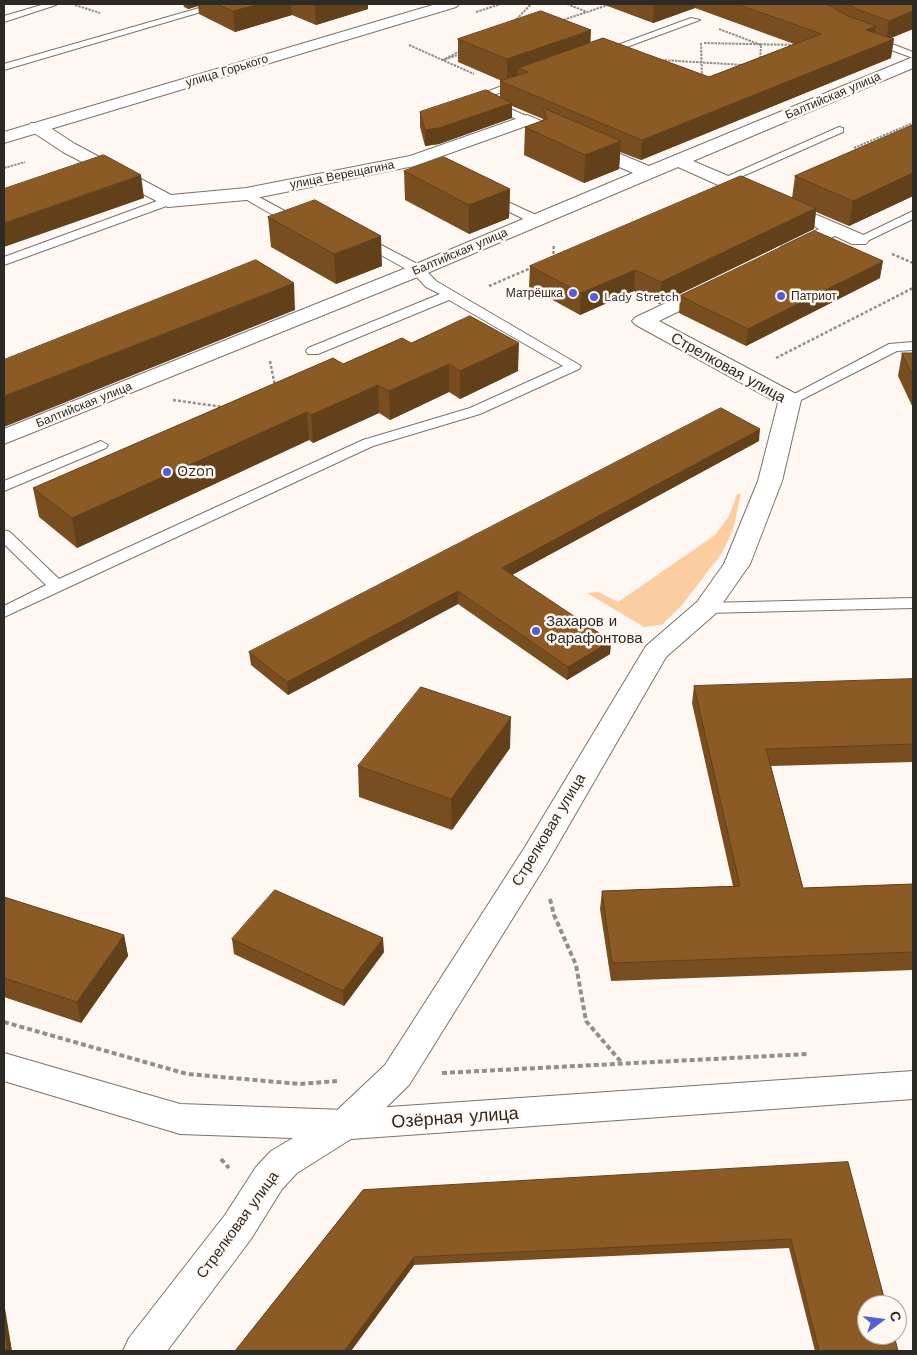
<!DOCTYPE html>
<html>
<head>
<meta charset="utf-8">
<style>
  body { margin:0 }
  #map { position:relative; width:917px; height:1355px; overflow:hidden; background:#fff8f2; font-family:"Work Sans",sans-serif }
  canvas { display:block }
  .frame { position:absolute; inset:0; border:5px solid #2d2925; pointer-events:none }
  .north { position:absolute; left:857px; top:1295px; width:50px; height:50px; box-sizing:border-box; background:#fff8f2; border:1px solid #aba5a0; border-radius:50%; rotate:75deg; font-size:14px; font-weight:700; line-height:20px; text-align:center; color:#2d2925 }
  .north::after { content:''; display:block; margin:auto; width:18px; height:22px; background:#545fd6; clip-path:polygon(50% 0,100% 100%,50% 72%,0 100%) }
</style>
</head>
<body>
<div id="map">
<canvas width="917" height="1355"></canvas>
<div class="frame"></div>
<div class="north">С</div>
</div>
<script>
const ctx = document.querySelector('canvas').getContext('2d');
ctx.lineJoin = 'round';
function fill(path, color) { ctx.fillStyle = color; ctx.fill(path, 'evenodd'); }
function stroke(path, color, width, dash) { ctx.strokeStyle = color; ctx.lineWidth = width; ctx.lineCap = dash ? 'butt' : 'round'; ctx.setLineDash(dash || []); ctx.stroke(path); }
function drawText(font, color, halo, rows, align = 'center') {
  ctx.font = font + ' "Work Sans",sans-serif'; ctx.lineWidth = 5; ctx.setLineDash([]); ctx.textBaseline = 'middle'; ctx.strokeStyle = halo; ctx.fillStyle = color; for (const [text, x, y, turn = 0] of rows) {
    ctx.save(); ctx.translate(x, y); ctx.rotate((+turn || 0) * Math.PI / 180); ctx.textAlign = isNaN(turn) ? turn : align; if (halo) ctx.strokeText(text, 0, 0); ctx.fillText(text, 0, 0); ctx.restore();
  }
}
fill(new Path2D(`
  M 737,494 L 741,494 L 733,530 L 722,553 L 683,604 L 662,625 L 644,627 L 587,593 L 598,592 L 618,602 L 715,535 L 729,516 Z`), '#fbcda1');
const service = new Path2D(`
  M 45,4 L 56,5 L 4,22 L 4,16 Z
  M 213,4 L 228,4 L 4,70 L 4,64 Z
  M 691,18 L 700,20 L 605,55 L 601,56 L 596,53 Z
  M 871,36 L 913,52 L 913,58 L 867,41 L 867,37 Z
  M 523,78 L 527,79 L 527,83 L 482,99 L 478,100 L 473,97 Z
  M 490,100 L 531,118 L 533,120 L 531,122 L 523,122 L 486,105 L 486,101 Z
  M 839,127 L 843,128 L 843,132 L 727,183 L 719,183 L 717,181 Z
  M 246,190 L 294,216 L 305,217 L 307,220 C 295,232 255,204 242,197 L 242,191 Z
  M 489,193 L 540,217 L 542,220 L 536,224 L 532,223 L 485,200 L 483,197 Z
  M 168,197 L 172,198 L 174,201 L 172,204 L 4,265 L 4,257 Z
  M 913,211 L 913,219 L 863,243 L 855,243 L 853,240 Z
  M 362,235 L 423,267 L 436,281 L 581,366 L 579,369 L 480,414 L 373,446 L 4,617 L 4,606 L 46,585 L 4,544 L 4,530 L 10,532 L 59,579 L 363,440 L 470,408 L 563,366 L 449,300 L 318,354 L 308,354 L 306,351 L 308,348 L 440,294 L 426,287 L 413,273 L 358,242 L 356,239 Z
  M 913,342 L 913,350 L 897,351 L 795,403 L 785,403 L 783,400 L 889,344 Z
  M 101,441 L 108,445 L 106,448 L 4,491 L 4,481 Z
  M 913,598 L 913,608 L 706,613 L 700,612 L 698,608 L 700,604 L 706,603 Z`);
const minor = new Path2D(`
  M 913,57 L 913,68 L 693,161 L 768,193 L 770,197 L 768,201 L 754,201 L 678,167 L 425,274 L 4,444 L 4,429 L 411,266 L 633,173 L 526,126 L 414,166 L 246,200 L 168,207 L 63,152 L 31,131 L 28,127 L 31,123 L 43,123 L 75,144 L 171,195 L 246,188 L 410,156 L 527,115 L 649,166 Z
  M 817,215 L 866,236 L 869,240 L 866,244 L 852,244 L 835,236 L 795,255 L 781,255 L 778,251 L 781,247 L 819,229 L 807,221 L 810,217 Z
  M 713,281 L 720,283 L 723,287 L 720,291 L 659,321 L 798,395 L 801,400 L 782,481 L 750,564 L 715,614 L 666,657 L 547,863 L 409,1085 L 358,1135 L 345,1140 L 332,1135 L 327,1125 L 332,1115 L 385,1065 L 525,847 L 646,646 L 697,602 L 724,564 L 758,481 L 778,403 L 636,325 L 632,321 L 636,317 Z`);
const tertiary = new Path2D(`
  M 4,1053 L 180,1104 L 345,1110 L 913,1071 L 913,1099 L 351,1139 L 297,1173 L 282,1189 L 251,1239 L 167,1351 L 123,1351 L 129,1338 L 225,1215 L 256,1167 L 271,1151 L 293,1138 L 180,1134 L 4,1081 Z`);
const primary = new Path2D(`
  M 436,4 L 459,4 L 456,7 L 4,143 L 4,132 Z`);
stroke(service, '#7c726a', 2);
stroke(minor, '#7c726a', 2);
stroke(tertiary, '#7c726a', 2);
stroke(primary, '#7c726a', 2);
stroke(new Path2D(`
  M 567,4 L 587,12
  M 75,5 L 100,13
  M 476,12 L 501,4
  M 560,21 L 611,4
  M 514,22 L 531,4
  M 719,29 L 761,45 L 760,61
  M 701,43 L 702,79
  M 704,43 L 795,45
  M 409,45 L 474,74
  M 460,51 L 443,60 L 461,54
  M 661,60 L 744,65
  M 854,148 L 913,123
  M 4,168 L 25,162`), '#948e89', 2, [2.5, 1]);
stroke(new Path2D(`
  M 892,254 L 913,263
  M 553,259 L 554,244
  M 489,286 L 531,268
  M 776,358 L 913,288
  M 270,361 L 275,386
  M 173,400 L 223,407`), '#948e89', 2.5, [3, 2]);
stroke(new Path2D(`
  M 550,899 L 554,915 L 576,965 L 586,1021 L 622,1063
  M 4,1022 L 187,1074 L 300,1084 L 337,1081
  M 442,1073 L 808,1054
  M 221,1159 L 229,1168`), '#948e89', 4, [5, 3]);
fill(service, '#fff');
fill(minor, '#fff');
fill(tertiary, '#fff');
fill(primary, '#fff');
fill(new Path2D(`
  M 183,4 L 368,4 L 368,9 L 316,25 L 292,15 L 235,32 L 199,14 L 198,6 L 188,9 L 184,7 Z
  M 602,4 L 913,4 L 913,29 L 891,38 L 891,58 L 641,160 L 620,152 L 619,169 L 584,183 L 524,155 L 525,127 L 543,121 L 543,119 L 512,106 L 512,118 L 439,144 L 425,146 L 420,127 L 420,112 L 500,97 L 500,81 L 502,81 L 458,62 L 458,39 L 590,43 L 709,77 L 794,44 L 695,8 L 653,23 Z
  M 913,125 L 913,196 L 849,226 L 816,212 L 814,229 L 659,304 L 634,291 L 580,315 L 529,287 L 530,266 L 792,198 L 795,176 Z
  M 404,171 L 510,189 L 509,218 L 469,234 L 405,200 Z
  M 268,217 L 382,266 L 336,284 L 271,247 Z
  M 880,278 L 746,346 L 679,313 L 680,296 Z
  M 411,343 L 518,371 L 460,399 L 449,392 L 390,420 L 379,413 L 313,443 L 309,440 L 77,548 L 39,517 L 33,488 L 343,364 Z
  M 902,353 L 913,353 L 913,408 L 898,376 Z
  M 759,441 L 512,575 L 611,641 L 610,654 L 567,680 L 458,604 L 288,695 L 251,665 L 249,652 Z
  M 913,679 L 913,762 L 771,766 L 803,888 L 913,884 L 913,970 L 611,981 L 600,909 L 602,891 L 733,886 L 692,703 L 694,686 Z
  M 510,748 L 452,830 L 359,797 L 358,766 Z
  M 4,897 L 124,935 L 128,956 L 81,1023 L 4,997 Z
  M 232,939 L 384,952 L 344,1006 L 234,954 Z
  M 848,1162 L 898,1351 L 815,1351 L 789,1248 L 414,1265 L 351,1351 L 235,1351 L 363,1190 Z`), '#784e20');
fill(new Path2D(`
  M 188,4 L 198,4 L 198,6 L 188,9 Z
  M 260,4 L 291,4 L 292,15 L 235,32 L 233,11 Z
  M 319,4 L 368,4 L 368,9 L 316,25 L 315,5 Z
  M 654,4 L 695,4 L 695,8 L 653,23 Z
  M 913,11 L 913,29 L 886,40 L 889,21 Z
  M 876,26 L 873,45 L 866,30 Z
  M 591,30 L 590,53 L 518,68 L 518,79 L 507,83 L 507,59 Z
  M 894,39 L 891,58 L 641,160 L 642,140 Z
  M 512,103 L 512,118 L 439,144 L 425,146 L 425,130 Z
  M 621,141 L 619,169 L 584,183 L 585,155 Z
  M 913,173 L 913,196 L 849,226 L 853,201 Z
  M 141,175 L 144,198 L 4,247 L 4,223 Z
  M 510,189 L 509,218 L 469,234 L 469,205 Z
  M 816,208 L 814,229 L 659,304 L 661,282 Z
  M 381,236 L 382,266 L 336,284 L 334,254 Z
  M 883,261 L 880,278 L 746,346 L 748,329 Z
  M 635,270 L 634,291 L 580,315 L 581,293 Z
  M 294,283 L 295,310 L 4,427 L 4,396 Z
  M 519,343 L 518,371 L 460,399 L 460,371 Z
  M 449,364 L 449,392 L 390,420 L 389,391 Z
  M 378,385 L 379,413 L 313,443 L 311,415 Z
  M 307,412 L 309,440 L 77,548 L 72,518 Z
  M 760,429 L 759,441 L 501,581 L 502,568 Z
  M 458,591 L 458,604 L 288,695 L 287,682 Z
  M 611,641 L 610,654 L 567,680 L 568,667 Z
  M 511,717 L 510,748 L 452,830 L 451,799 Z
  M 124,935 L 128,956 L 81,1023 L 77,1002 Z
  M 383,938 L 384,952 L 344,1006 L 343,991 Z
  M 414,1257 L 414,1265 L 351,1351 L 344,1351 Z
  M 4,1302 L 12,1351 L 4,1351 Z`), '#62401a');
const building = new Path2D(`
  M 217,4 L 260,4 L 233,11 Z
  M 737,4 L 826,4 L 848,16 L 876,26 L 866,30 L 894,39 L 642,140 L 500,81 L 528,72 L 518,68 L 603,38 L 709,77 L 821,34 Z
  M 848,4 L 913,4 L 913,11 L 889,21 L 857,9 Z
  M 541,11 L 591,30 L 507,59 L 458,39 Z
  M 486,90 L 512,103 L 439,128 L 425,130 L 420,112 Z
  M 543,108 L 621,141 L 585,155 L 525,127 L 547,119 Z
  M 913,125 L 913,173 L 853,201 L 795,176 Z
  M 104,155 L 141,175 L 4,223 L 4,189 Z
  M 444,157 L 510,189 L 469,205 L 404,171 Z
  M 741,176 L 816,208 L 661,282 L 635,270 L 581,293 L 530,266 Z
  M 315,200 L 381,236 L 334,254 L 268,217 Z
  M 815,231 L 883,261 L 748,329 L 680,296 Z
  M 256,260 L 294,283 L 4,396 L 4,360 Z
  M 470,316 L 519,343 L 460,371 L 449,364 L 389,391 L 378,385 L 311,415 L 307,412 L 72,518 L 33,488 L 333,358 L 343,364 L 402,338 L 411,343 Z
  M 902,353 L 913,353 L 913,376 Z
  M 721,408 L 760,429 L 502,568 L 611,641 L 568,667 L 458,591 L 287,682 L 249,652 Z
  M 913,679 L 913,744 L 766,749 L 803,888 L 913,884 L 913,952 L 612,963 L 602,891 L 740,886 L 694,686 Z
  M 421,687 L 511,717 L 451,799 L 358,766 Z
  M 275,890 L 383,938 L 343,991 L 232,939 Z
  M 4,897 L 124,935 L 77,1002 L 4,978 Z
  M 848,1162 L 886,1305 L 867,1305 L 867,1335 L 894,1335 L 898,1351 L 819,1351 L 791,1239 L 414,1257 L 344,1351 L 235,1351 L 363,1190 Z
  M 4,1327 L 7,1348 L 4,1351 Z`);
fill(building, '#8c5b25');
stroke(building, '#62401a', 1);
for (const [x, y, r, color] of [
  [573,293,5,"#545fd6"],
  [781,296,5,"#545fd6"],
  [594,297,5,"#545fd6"],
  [167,472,5,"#545fd6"],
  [536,631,5,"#545fd6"]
]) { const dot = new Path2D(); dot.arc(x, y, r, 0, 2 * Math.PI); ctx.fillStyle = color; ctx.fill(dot); stroke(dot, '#fff8f2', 2); }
drawText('12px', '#2d2925', '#fff8f2', [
  ["улица Горького",227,71,-17],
  ["Балтийская улица",833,96,-23],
  ["улица Верещагина",342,175,-11],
  ["Балтийская улица",460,252,-23],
  ["Балтийская улица",84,405,-22]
]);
drawText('12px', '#2d2925', '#fff8f2', [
  ["Матрёшка",563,293,"right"],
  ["Патриот",791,296],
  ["Lady Stretch",604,297]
], 'left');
drawText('15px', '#2d2925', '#fff8f2', [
  ["Стрелковая улица",728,368,29],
  ["Стрелковая улица",549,830,-59],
  ["Стрелковая улица",238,1225,-54]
]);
drawText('15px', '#2d2925', '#fff8f2', [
  ["Ozon",177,472],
  ["Захаров и",546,622],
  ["Фарафонтова",546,639]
], 'left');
drawText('18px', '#2d2925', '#fff8f2', [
  ["Озёрная улица",455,1118,-4]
]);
</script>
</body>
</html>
